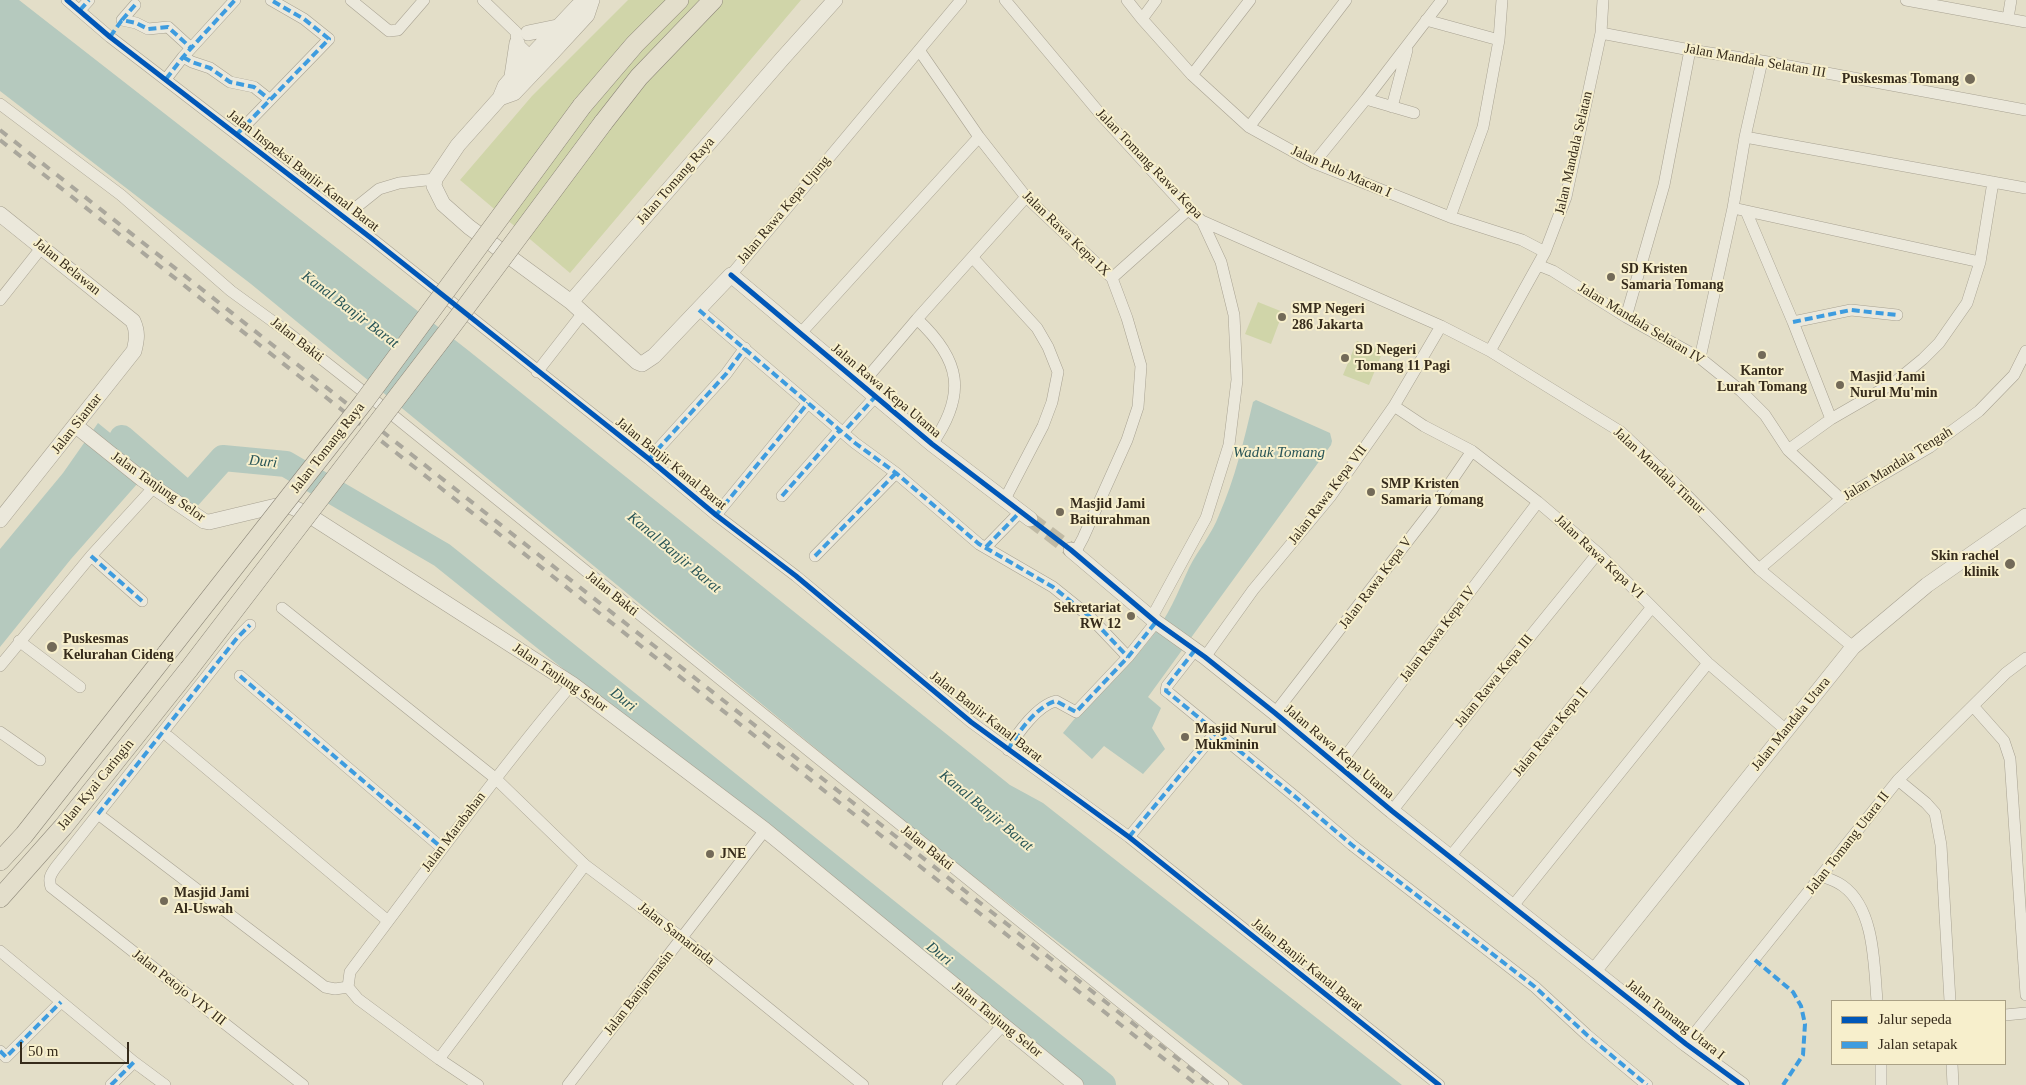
<!DOCTYPE html>
<html>
<head>
<meta charset="utf-8">
<style>
  body { margin:0 }
  #map { position:relative; width:2026px; height:1085px; overflow:hidden; background:#e3dec8; font-family:"Times New Roman",serif }
  canvas { display:block }
  .legend { position:absolute; left:1831px; top:1000px; width:175px; height:65px; box-sizing:border-box; background:#f7efcc; border:1px solid #aaa185; margin:0; padding:6px 9px; list-style:none; font-size:15px; color:#362b1b }
  .legend li { display:flex; align-items:center; gap:10px; height:25px }
  .legend b { width:25px; border:1px solid #aaa185 }
  .scale { position:absolute; left:20px; top:1042px; width:109px; height:22px; box-sizing:border-box; border:2px solid #362b1b; border-top:0; padding-left:6px; font-size:15px; line-height:18px; white-space:nowrap; color:#362b1b; -webkit-text-stroke:4px #f7efcc; paint-order:stroke }
</style>
</head>
<body>
<div id="map">
<canvas width="2026" height="1085"></canvas>
<ul class="legend">
<li><b style="height:6px;background:#0057b8"></b>Jalur sepeda</li>
<li><b style="height:6px;background:#3e9cdf"></b>Jalan setapak</li>
</ul>
<div class="scale">50 m</div>
</div>
<script>
const ctx = document.querySelector('canvas').getContext('2d');
ctx.lineJoin = 'round';
function fill(path, color) { ctx.fillStyle = color; ctx.fill(path, 'evenodd'); }
function stroke(path, color, width, dash) { ctx.strokeStyle = color; ctx.lineWidth = width; ctx.lineCap = dash ? 'butt' : 'round'; ctx.setLineDash(dash || []); ctx.stroke(path); }
function drawText(font, color, halo, rows, align = 'center') {
  ctx.font = font + ' "Times New Roman",serif'; ctx.lineWidth = 4; ctx.setLineDash([]); ctx.textBaseline = 'middle'; ctx.strokeStyle = halo; ctx.fillStyle = color; for (const [text, x, y, turn = 0] of rows) {
    ctx.save(); ctx.translate(x, y); ctx.rotate((+turn || 0) * Math.PI / 180); ctx.textAlign = isNaN(turn) ? turn : align; if (halo) ctx.strokeText(text, 0, 0); ctx.fillText(text, 0, 0); ctx.restore();
  }
}
fill(new Path2D(`
  M 628,0 L 801,0 L 570,273 L 460,180 L 532,96 Z
  M 1258,302 L 1283,312 L 1271,344 L 1245,334 Z
  M 1357,341 L 1383,351 L 1369,385 L 1343,375 Z`), '#d0d5a9');
fill(new Path2D(`
  M 0,0 L 19,0 L 469,351 L 1010,785 L 1043,803 L 1402,1085 L 1243,1085 L 938,849 L 251,284 L 0,91 Z
  M 1256,400 L 1330,433 L 1332,441 L 1331,445 L 1148,697 L 1161,708 L 1152,728 L 1165,749 L 1143,774 L 1104,746 L 1092,759 L 1063,733 C 1089,699 1125,672 1151,638 C 1168,617 1178,592 1189,568 C 1198,550 1212,534 1219,515 C 1235,479 1244,440 1253,402 Z
  M 98,423 L 152,467 L 71,559 L 0,647 L 0,549 L 63,473 Z`), '#b5c9be');
stroke(new Path2D(`
  M 122,438 L 189,496 L 223,458 L 286,464 L 442,555 L 1103,1085`), '#b5c9be', 26);
stroke(new Path2D(`
  M 1030,519 L 1071,550`), '#c0baa5', 15, [15, 8]);
const minor = new Path2D(`
  M 67,0 L 110,37 L 371,238 L 649,459 L 716,515 L 796,576 L 971,722 L 1129,837 L 1439,1085
  M 351,0 L 389,31 L 398,30 L 424,0
  M 483,0 L 516,32 L 517,43 L 535,60
  M 1005,0 L 1102,116 L 1188,210 L 1202,221 L 1441,326 L 1490,351 L 1621,432 L 1673,481 L 1759,569 L 1853,647
  M 1127,0 L 1142,19 L 1192,75 L 1249,127 L 1314,163 L 1450,217 L 1522,240 L 1545,252
  M 1906,0 L 2026,22
  M 135,5 L 122,20 L 136,23 L 148,29 L 168,27 L 191,48
  M 80,10 L 89,0
  M 2008,18 L 2011,0
  M 1142,19 L 1156,0
  M 1426,20 L 1499,40
  M 1601,33 L 1690,50 L 1762,61 L 2026,110
  M 919,50 L 979,137 L 1026,197 L 1112,278 L 1127,318 L 1141,366 L 1138,407 L 1127,440 L 1083,538 L 1075,553
  M 183,57 L 192,62 L 210,68 L 230,82 L 254,87 L 269,99
  M 1192,75 L 1250,0
  M 166,79 L 183,57 L 235,0
  M 1366,99 L 1414,113
  M 0,104 L 121,195 L 231,291 L 286,331 L 379,404 L 1223,1085
  M 1392,107 L 1407,50
  M 1249,127 L 1346,0
  M 237,134 L 329,39 L 304,19 L 271,0
  M 1745,137 L 2026,188
  M 1314,163 L 1366,99 L 1442,0
  M 1733,208 L 1980,262
  M 1746,211 L 1793,322 L 1831,419
  M 344,217 L 379,189 L 399,183 L 435,179
  M 1450,217 L 1483,127 L 1499,40 L 1502,0
  M 973,258 L 1037,328 L 1048,347 L 1058,372 L 1052,402 L 1043,426 L 1005,499
  M 1538,265 L 1553,271 L 1626,317 L 1700,358 L 1741,391 L 1765,415 L 1788,450 L 1841,499
  M 731,275 L 961,0
  M 1112,278 L 1188,210
  M 0,300 L 42,247
  M 699,310 L 855,443 L 896,473 L 979,544 L 1053,587 L 1089,616 L 1128,657
  M 1626,317 L 1664,185 L 1690,50
  M 917,319 C 961,360 967,394 932,444
  M 1793,322 L 1851,310 L 1897,315
  M 800,334 L 979,137
  M 1490,351 L 1545,252 L 1566,197 L 1601,33 L 1603,0
  M 1700,358 L 1733,208 L 1745,137 L 1762,61
  M 537,372 L 583,313
  M 861,385 L 917,319 L 1026,197
  M 1394,406 L 1424,426 L 1472,451 L 1538,502 L 1598,553 L 1708,663 L 1786,730
  M 847,428 L 875,397
  M 1788,450 L 1831,419 L 1895,382 L 1923,359 L 1939,343 L 1967,303 L 1980,262 L 1993,182
  M 649,459 L 726,374 L 745,348
  M 782,496 L 840,430
  M 716,515 L 808,403
  M 986,547 L 1021,511
  M 91,556 L 142,601
  M 815,556 L 896,473
  M 1759,569 L 1841,499 L 1930,447 L 1979,411 L 2014,375 L 2026,351
  M 282,608 L 495,778 L 585,865 L 682,938 L 863,1085
  M 1152,617 L 1206,518 L 1229,445 L 1237,380 L 1234,315 L 1221,262 L 1202,221
  M 250,625 L 237,638 L 56,867 C 51,874 48,878 51,887 L 303,1085
  M 19,641 L 80,687
  M 1195,650 L 1167,686 L 1166,691 L 1170,694 L 1298,799 L 1352,845 L 1535,987 L 1587,1035 L 1647,1085
  M 1205,657 L 1253,590 L 1330,497 L 1394,406 L 1441,326
  M 0,666 L 91,556 L 154,487
  M 240,676 L 442,848
  M 1973,706 L 2004,741 L 2010,759 L 2026,995
  M 1275,713 L 1431,511 L 1472,451
  M 0,732 L 40,760
  M 169,737 L 388,921
  M 1008,750 C 1017,733 1038,705 1056,701 L 1076,712 L 1128,657 L 1156,622
  M 1338,766 L 1538,502
  M 1898,780 L 1926,803 L 1935,813 L 1941,845 L 1950,1001
  M 1392,811 L 1490,686 L 1598,553
  M 98,814 L 325,987 L 335,989 L 348,987
  M 1129,837 L 1216,732
  M 1450,857 L 1652,607
  M 1822,876 C 1829,879 1837,881 1843,886 C 1875,909 1874,966 1877,1001
  M 1512,907 L 1708,663
  M 0,951 L 134,1062 L 165,1085
  M 348,987 L 350,972 C 423,875 494,777 572,684
  M 348,987 L 358,999 L 439,1059 L 478,1085
  M 2005,1015 L 2026,1013
  M 1686,1044 L 1898,780 L 2006,673 L 2026,658
  M 0,1051 L 6,1057 L 61,1002
  M 439,1059 L 585,865
  M 1881,1064 L 1881,1085
  M 1952,1064 L 1953,1085
  M 111,1085 L 134,1062
  M 568,1085 L 765,830
  M 948,1085 L 1003,1025`);
const tertiary = new Path2D(`
  M 591,0 L 578,6 L 531,56 L 505,86 L 500,98 L 458,145 L 435,179 L 434,186 L 443,204 L 469,227 L 571,302 L 637,362 L 642,364 L 654,356 L 731,275 L 932,444 L 1030,519
  M 528,33 L 557,27
  M 512,76 L 517,43
  M 500,98 L 514,93 L 551,54 L 587,15 L 592,0
  M 0,214 L 133,321 C 138,332 137,339 134,351 L 0,520
  M 571,302 L 782,59 L 835,0
  M 76,426 L 142,479 L 204,521 L 209,522 L 276,506 L 292,507 L 307,514 L 572,684 L 765,830 L 1076,1085
  M 1071,550 L 1156,622 L 1205,657 L 1275,713 L 1392,811 L 1686,1044 L 1742,1085
  M 1594,971 L 1853,647 L 1927,585 L 2026,516`);
const primary = new Path2D(`
  M 582,106 L 635,44 L 679,0
  M 603,123 L 639,77 L 713,0
  M 0,861 L 24,835 L 167,653
  M 0,898 L 63,827 L 189,669`);
stroke(minor, '#a8a292', 12);
stroke(tertiary, '#a8a292', 16);
stroke(primary, '#8d8779', 20);
stroke(minor, '#ebe8db', 11);
stroke(tertiary, '#ebe8db', 15);
stroke(primary, '#e3decb', 19);
stroke(new Path2D(`
  M 0,130 L 1211,1085
  M 0,140 L 1197,1085`), '#aaa79c', 4, [9, 9]);
const primaryBridge = new Path2D(`
  M 167,653 L 363,403 L 582,106
  M 189,669 L 451,327 L 603,123`);
stroke(primaryBridge, '#8d8779', 20, []);
stroke(primaryBridge, '#e3decb', 19);
stroke(new Path2D(`
  M 135,5 L 122,20 L 136,23 L 148,29 L 168,27 L 191,48
  M 80,10 L 89,0
  M 110,37 L 122,20
  M 183,57 L 192,62 L 210,68 L 230,82 L 254,87 L 269,99
  M 166,79 L 183,57 L 235,0
  M 237,134 L 329,39 L 304,19 L 271,0
  M 699,310 L 855,443 L 896,473 L 979,544 L 1053,587 L 1089,616 L 1128,657
  M 1793,322 L 1851,310 L 1897,315
  M 847,428 L 875,397
  M 649,459 L 726,374 L 745,348
  M 782,496 L 840,430
  M 716,515 L 808,403
  M 986,547 L 1021,511
  M 91,556 L 142,601
  M 815,556 L 896,473
  M 1195,650 L 1167,686 L 1166,691 L 1170,694 L 1298,799 L 1352,845 L 1535,987 L 1587,1035 L 1647,1085
  M 240,676 L 442,848
  M 1008,750 C 1017,733 1038,705 1056,701 L 1076,712 L 1128,657 L 1156,622
  M 98,814 L 237,638 L 250,625
  M 1129,837 L 1216,732
  M 1755,960 L 1793,992 L 1801,1006 L 1805,1024 L 1803,1055 L 1783,1085
  M 0,1051 L 6,1057 L 61,1002
  M 111,1085 L 134,1062`), '#3e9cdf', 4, [8, 4]);
stroke(new Path2D(`
  M 67,0 L 110,37 L 371,238 L 649,459 L 716,515 L 796,576 L 971,722 L 1129,837 L 1439,1085
  M 731,275 L 932,444 L 1071,550 L 1156,622 L 1205,657 L 1275,713 L 1392,811 L 1686,1044 L 1742,1085`), '#0057b8', 5);
for (const [x, y, r, color] of [
  [1970,79,6,"#736a58"],
  [1611,277,5,"#736a58"],
  [1282,317,5,"#736a58"],
  [1762,355,5,"#736a58"],
  [1345,358,5,"#736a58"],
  [1840,385,5,"#736a58"],
  [1371,492,5,"#736a58"],
  [1060,512,5,"#736a58"],
  [2010,564,6,"#736a58"],
  [1131,616,5,"#736a58"],
  [52,647,6,"#736a58"],
  [1185,737,5,"#736a58"],
  [710,854,5,"#736a58"],
  [164,901,5,"#736a58"]
]) { const dot = new Path2D(); dot.arc(x, y, r, 0, 2 * Math.PI); ctx.fillStyle = color; ctx.fill(dot); stroke(dot, '#f7efcc', 2); }
drawText('14px', '#362b1b', '#f7efcc', [
  ["Jalan Mandala Selatan III",1755,61,10],
  ["Jalan Mandala Selatan",1574,153,-77],
  ["Jalan Tomang Rawa Kepa",1149,164,46],
  ["Jalan Inspeksi Banjir Kanal Barat",303,171,38],
  ["Jalan Pulo Macan I",1341,172,24],
  ["Jalan Tomang Raya",676,181,-49],
  ["Jalan Rawa Kepa Ujung",784,210,-50],
  ["Jalan Rawa Kepa IX",1066,234,44],
  ["Jalan Belawan",67,267,39],
  ["Jalan Mandala Selatan IV",1641,324,31],
  ["Jalan Bakti",297,340,38],
  ["Jalan Rawa Kepa Utama",886,391,40],
  ["Jalan Siantar",77,424,-52],
  ["Jalan Tomang Raya",328,448,-52],
  ["Jalan Banjir Kanal Barat",671,464,39],
  ["Jalan Mandala Tengah",1898,464,-32],
  ["Jalan Mandala Timur",1659,471,43],
  ["Jalan Tanjung Selor",158,487,35],
  ["Jalan Rawa Kepa VII",1328,495,-53],
  ["Jalan Rawa Kepa VI",1599,557,43],
  ["Jalan Rawa Kepa V",1376,583,-53],
  ["Jalan Bakti",612,594,39],
  ["Jalan Rawa Kepa IV",1438,634,-53],
  ["Jalan Tanjung Selor",560,678,34],
  ["Jalan Rawa Kepa III",1494,681,-51],
  ["Jalan Banjir Kanal Barat",986,717,38],
  ["Jalan Mandala Utara",1791,724,-51],
  ["Jalan Rawa Kepa II",1551,732,-51],
  ["Jalan Rawa Kepa Utama",1339,752,40],
  ["Jalan Kyai Caringin",96,785,-51],
  ["Jalan Marabahan",454,832,-53],
  ["Jalan Tomang Utara II",1848,843,-52],
  ["Jalan Bakti",927,848,39],
  ["Jalan Samarinda",676,934,38],
  ["Jalan Banjir Kanal Barat",1307,965,39],
  ["Jalan Petojo VIY III",179,988,38],
  ["Jalan Banjarmasin",639,993,-52],
  ["Jalan Tanjung Selor",997,1020,39],
  ["Jalan Tomang Utara I",1675,1020,38]
]);
drawText('bold 14px', '#362b1b', '#f7efcc', [
  ["Puskesmas Tomang",1959,79,"right"],
  ["SD Kristen",1621,269],
  ["Samaria Tomang",1621,285],
  ["SMP Negeri",1292,309],
  ["286 Jakarta",1292,325],
  ["SD Negeri",1355,350],
  ["Tomang 11 Pagi",1355,366],
  ["Kantor",1762,371,"center"],
  ["Lurah Tomang",1762,387,"center"],
  ["Masjid Jami",1850,377],
  ["Nurul Mu'min",1850,393],
  ["SMP Kristen",1381,484],
  ["Samaria Tomang",1381,500],
  ["Masjid Jami",1070,504],
  ["Baiturahman",1070,520],
  ["Skin rachel",1999,556,"right"],
  ["klinik",1999,572,"right"],
  ["Sekretariat",1121,608,"right"],
  ["RW 12",1121,624,"right"],
  ["Puskesmas",63,639],
  ["Kelurahan Cideng",63,655],
  ["Masjid Nurul",1195,729],
  ["Mukminin",1195,745],
  ["JNE",720,854],
  ["Masjid Jami",174,893],
  ["Al-Uswah",174,909]
], 'left');
drawText('italic 15px', '#295557', '#f7efcc', [
  ["Kanal Banjir Barat",350,310,37],
  ["Waduk Tomang",1279,453],
  ["Duri",263,462,6],
  ["Kanal Banjir Barat",674,553,40],
  ["Duri",623,700,39],
  ["Kanal Banjir Barat",986,811,40],
  ["Duri",939,954,39]
]);
</script>
</body>
</html>
